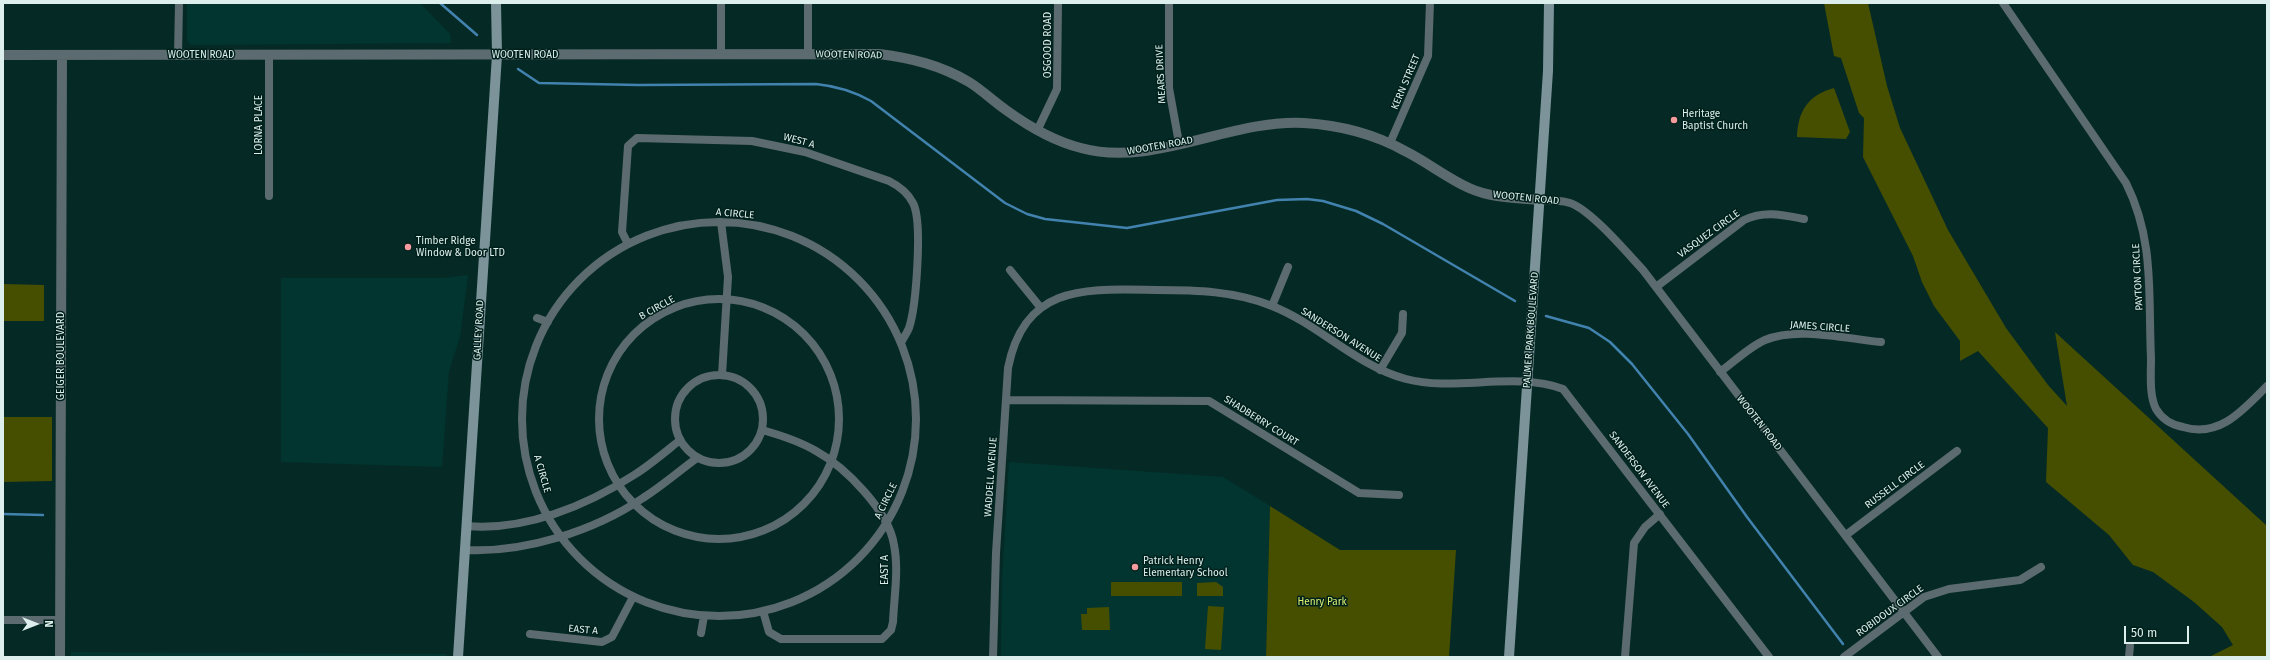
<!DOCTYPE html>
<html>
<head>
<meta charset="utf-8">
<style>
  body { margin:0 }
  #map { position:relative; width:2270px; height:660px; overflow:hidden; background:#052a25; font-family:"Fira Sans",sans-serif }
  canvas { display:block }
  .frame { position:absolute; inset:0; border:4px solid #dcefec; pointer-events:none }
  .north { position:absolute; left:16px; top:604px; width:40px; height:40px; -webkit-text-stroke:3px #00201c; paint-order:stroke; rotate:90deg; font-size:11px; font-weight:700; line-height:16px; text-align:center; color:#dcefec }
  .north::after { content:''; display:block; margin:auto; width:14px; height:18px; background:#dcefec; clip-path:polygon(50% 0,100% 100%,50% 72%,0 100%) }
  .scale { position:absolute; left:2124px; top:626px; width:65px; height:18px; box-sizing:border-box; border:2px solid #dcefec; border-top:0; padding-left:5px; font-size:12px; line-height:14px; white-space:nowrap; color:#dcefec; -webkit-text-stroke:3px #00201c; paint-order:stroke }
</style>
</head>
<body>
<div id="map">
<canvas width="2270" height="660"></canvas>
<div class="frame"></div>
<div class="north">N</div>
<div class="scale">50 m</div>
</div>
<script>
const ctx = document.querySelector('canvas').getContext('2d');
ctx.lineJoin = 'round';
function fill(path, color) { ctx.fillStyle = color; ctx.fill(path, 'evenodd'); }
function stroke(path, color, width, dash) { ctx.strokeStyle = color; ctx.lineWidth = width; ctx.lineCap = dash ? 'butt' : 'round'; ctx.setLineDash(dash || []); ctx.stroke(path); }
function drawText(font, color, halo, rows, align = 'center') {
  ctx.font = font + ' "Fira Sans",sans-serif'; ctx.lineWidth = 3; ctx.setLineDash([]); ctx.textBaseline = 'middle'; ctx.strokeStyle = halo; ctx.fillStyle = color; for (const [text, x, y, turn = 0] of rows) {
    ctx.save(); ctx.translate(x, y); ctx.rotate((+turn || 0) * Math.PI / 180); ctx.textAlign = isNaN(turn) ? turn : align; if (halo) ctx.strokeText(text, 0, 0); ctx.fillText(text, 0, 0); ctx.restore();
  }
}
fill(new Path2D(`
  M 187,3 L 420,3 L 450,34 L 451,43 L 191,45 L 187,41 Z
  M 468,275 L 460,337 L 449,371 L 442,467 L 281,462 L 281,278 L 445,278 Z
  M 1009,462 L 1223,477 L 1270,506 L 1266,657 L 1001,657 L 1002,579 Z
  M 71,652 L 447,654 L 447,657 L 71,657 Z`), '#023530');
fill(new Path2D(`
  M 1824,3 L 1868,3 L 1887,86 L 1900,128 L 1948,230 L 2006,328 L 2048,385 L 2067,406 L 2055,332 L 2267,526 L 2267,657 L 2209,657 L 2233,645 L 2222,627 L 2194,602 L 2153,572 L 2133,565 L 2109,535 L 2046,482 L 2048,428 L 1978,351 L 1960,361 L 1960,341 L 1934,306 L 1922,282 L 1913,256 L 1863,157 L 1864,118 L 1859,113 L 1841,58 L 1834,56 Z
  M 1834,88 L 1850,132 L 1846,139 L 1797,137 C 1798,111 1808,95 1834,88 Z
  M 3,284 L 44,285 L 44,321 L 3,321 Z
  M 3,417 L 52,417 L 52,481 L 3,482 Z
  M 1270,506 L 1340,550 L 1456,550 L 1449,657 L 1266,657 Z
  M 1111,582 L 1182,582 L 1182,596 L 1111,596 Z
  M 1216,582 L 1223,587 L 1223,596 L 1197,596 L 1197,583 Z
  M 1208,606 L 1224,607 L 1221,650 L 1205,649 Z
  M 1109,607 L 1110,630 L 1082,630 L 1081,614 L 1087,614 L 1087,608 Z`), '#464f00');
stroke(new Path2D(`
  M 440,3 L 477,35
  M 518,69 L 539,83 L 639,85 L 816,84 C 836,86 853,91 871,101 L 1005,203 L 1027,214 L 1045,219 L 1127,228 L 1277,200 L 1307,199 L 1323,201 L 1356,211 L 1383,224 L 1515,301
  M 1546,316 L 1589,328 L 1610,342 L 1632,364 L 1688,434 L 1747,517 L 1843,644
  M 3,514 L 43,515`), '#4282ae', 2.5);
stroke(new Path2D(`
  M 721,3 L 721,55
  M 1169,3 L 1169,88 L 1179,143
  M 2003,3 L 2126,183 C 2155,241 2148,295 2151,358 C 2151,374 2149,395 2156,409 C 2162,419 2172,425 2183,427 C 2220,438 2243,410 2267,386
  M 808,54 L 808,3
  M 178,55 L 179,3
  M 1037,131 L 1057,89 L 1058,3
  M 1390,143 L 1428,56 L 1430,3
  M 269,196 L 269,55
  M 1539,200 C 1549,200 1560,200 1570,203 C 1591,210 1627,253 1643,270 L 1938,657
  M522 419a197 197 0 1 1 394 0a197 197 0 1 1-394 0Z
  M 721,222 L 728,277 L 722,375
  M 628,244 L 622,232 L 628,146 L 637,138 L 752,141 L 805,152 L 889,181 C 899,186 908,193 913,203 C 923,222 916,307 909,328 C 907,333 904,337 902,341
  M 1010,270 L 1041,308
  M 1656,287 L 1744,220 C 1765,210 1783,215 1804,219
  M599 419a120 120 0 1 1 240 0a120 120 0 1 1-240 0Z
  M 1272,306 L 1288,267
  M 537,318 L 548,322
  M 1380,370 L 1402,333 L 1403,314
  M 1720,372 C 1734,362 1749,347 1765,340 C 1797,326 1847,339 1881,342
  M675 419a44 44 0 1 1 88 0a44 44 0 1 1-88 0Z
  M 1006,400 L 1209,401 L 1359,493 L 1399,495
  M 762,430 C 780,435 799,441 816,451 C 845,467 889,511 894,545 C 899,570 894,597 893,622 L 891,630 L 882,639 L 781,639 L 769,632 L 763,611
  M 467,526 C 525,531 586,506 634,475 C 650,465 665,452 680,440
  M 1846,535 L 1957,451
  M 465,550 C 525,553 594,531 643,498 C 662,486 679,471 697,458
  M 3,620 L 60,620
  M 701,633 L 704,616
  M 530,634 L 602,642 L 612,637 L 633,597
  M 993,657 L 996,553 L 1008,368 C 1025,283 1087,289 1156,290 C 1196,290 1235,291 1272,306 C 1320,325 1355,365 1406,379 C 1455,392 1515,371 1563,389 L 1769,657
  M 1625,657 L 1634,543 L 1645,527 L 1660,514
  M 1844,657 L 1924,597 L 1949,589 L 2020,580 L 2041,567
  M 2129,657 L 2130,646`), '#5c6b6f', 8);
stroke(new Path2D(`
  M 3,55 L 879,54 C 911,58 940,65 969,82 C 982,90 993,101 1006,110 C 1028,126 1053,141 1081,148 C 1153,168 1230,119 1304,123 C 1339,125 1374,134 1405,151 C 1427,162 1447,178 1469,188 C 1491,198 1516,198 1539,200
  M 60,657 L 62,55`), '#5c6b6f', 10);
stroke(new Path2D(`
  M 458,657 L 497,55 L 496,3
  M 1509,657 L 1548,71 L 1549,3`), '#7c939a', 10);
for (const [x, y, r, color] of [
  [1674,120,4,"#f59b9e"],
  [408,247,4,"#f59b9e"],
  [1135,567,4,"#f59b9e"]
]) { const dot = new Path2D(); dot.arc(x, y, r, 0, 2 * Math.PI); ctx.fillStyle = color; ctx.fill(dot); stroke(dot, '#00201c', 1.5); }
drawText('10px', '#dcefec', '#00201c', [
  ["OSGOOD ROAD",1048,45,-90],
  ["WOOTEN ROAD",201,55],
  ["WOOTEN ROAD",525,55],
  ["WOOTEN ROAD",849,55,1],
  ["MEARS DRIVE",1161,74,-93],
  ["KERN STREET",1406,82,-67],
  ["LORNA PLACE",259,125,-90],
  ["WEST A",799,141,15],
  ["WOOTEN ROAD",1160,146,-10],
  ["WOOTEN ROAD",1526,198,6],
  ["A CIRCLE",735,214,5],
  ["VASQUEZ CIRCLE",1709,234,-36],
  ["PAYTON CIRCLE",2138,277,-93],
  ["B CIRCLE",657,308,-29],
  ["JAMES CIRCLE",1820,327,4],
  ["GALLEY ROAD",479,330,-87],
  ["PALMER PARK BOULEVARD",1531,330,-86],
  ["SANDERSON AVENUE",1341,335,32],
  ["GEIGER BOULEVARD",61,356,-90],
  ["SHADBERRY COURT",1261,421,32],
  ["WOOTEN ROAD",1759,423,52],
  ["SANDERSON AVENUE",1639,470,53],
  ["A CIRCLE",542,474,74],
  ["WADDELL AVENUE",991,477,-86],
  ["RUSSELL CIRCLE",1895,485,-37],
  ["A CIRCLE",886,501,-64],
  ["EAST A",885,570,-90],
  ["ROBIDOUX CIRCLE",1890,611,-36],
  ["EAST A",583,630,5]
]);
drawText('10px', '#dcefec', '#00201c', [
  ["Heritage",1682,114],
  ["Baptist Church",1682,126],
  ["Timber Ridge",416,241],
  ["Window & Door LTD",416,253],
  ["Patrick Henry",1143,561],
  ["Elementary School",1143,573]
], 'left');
drawText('10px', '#dbf06f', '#00201c', [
  ["Henry Park",1322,602]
]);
</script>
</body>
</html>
